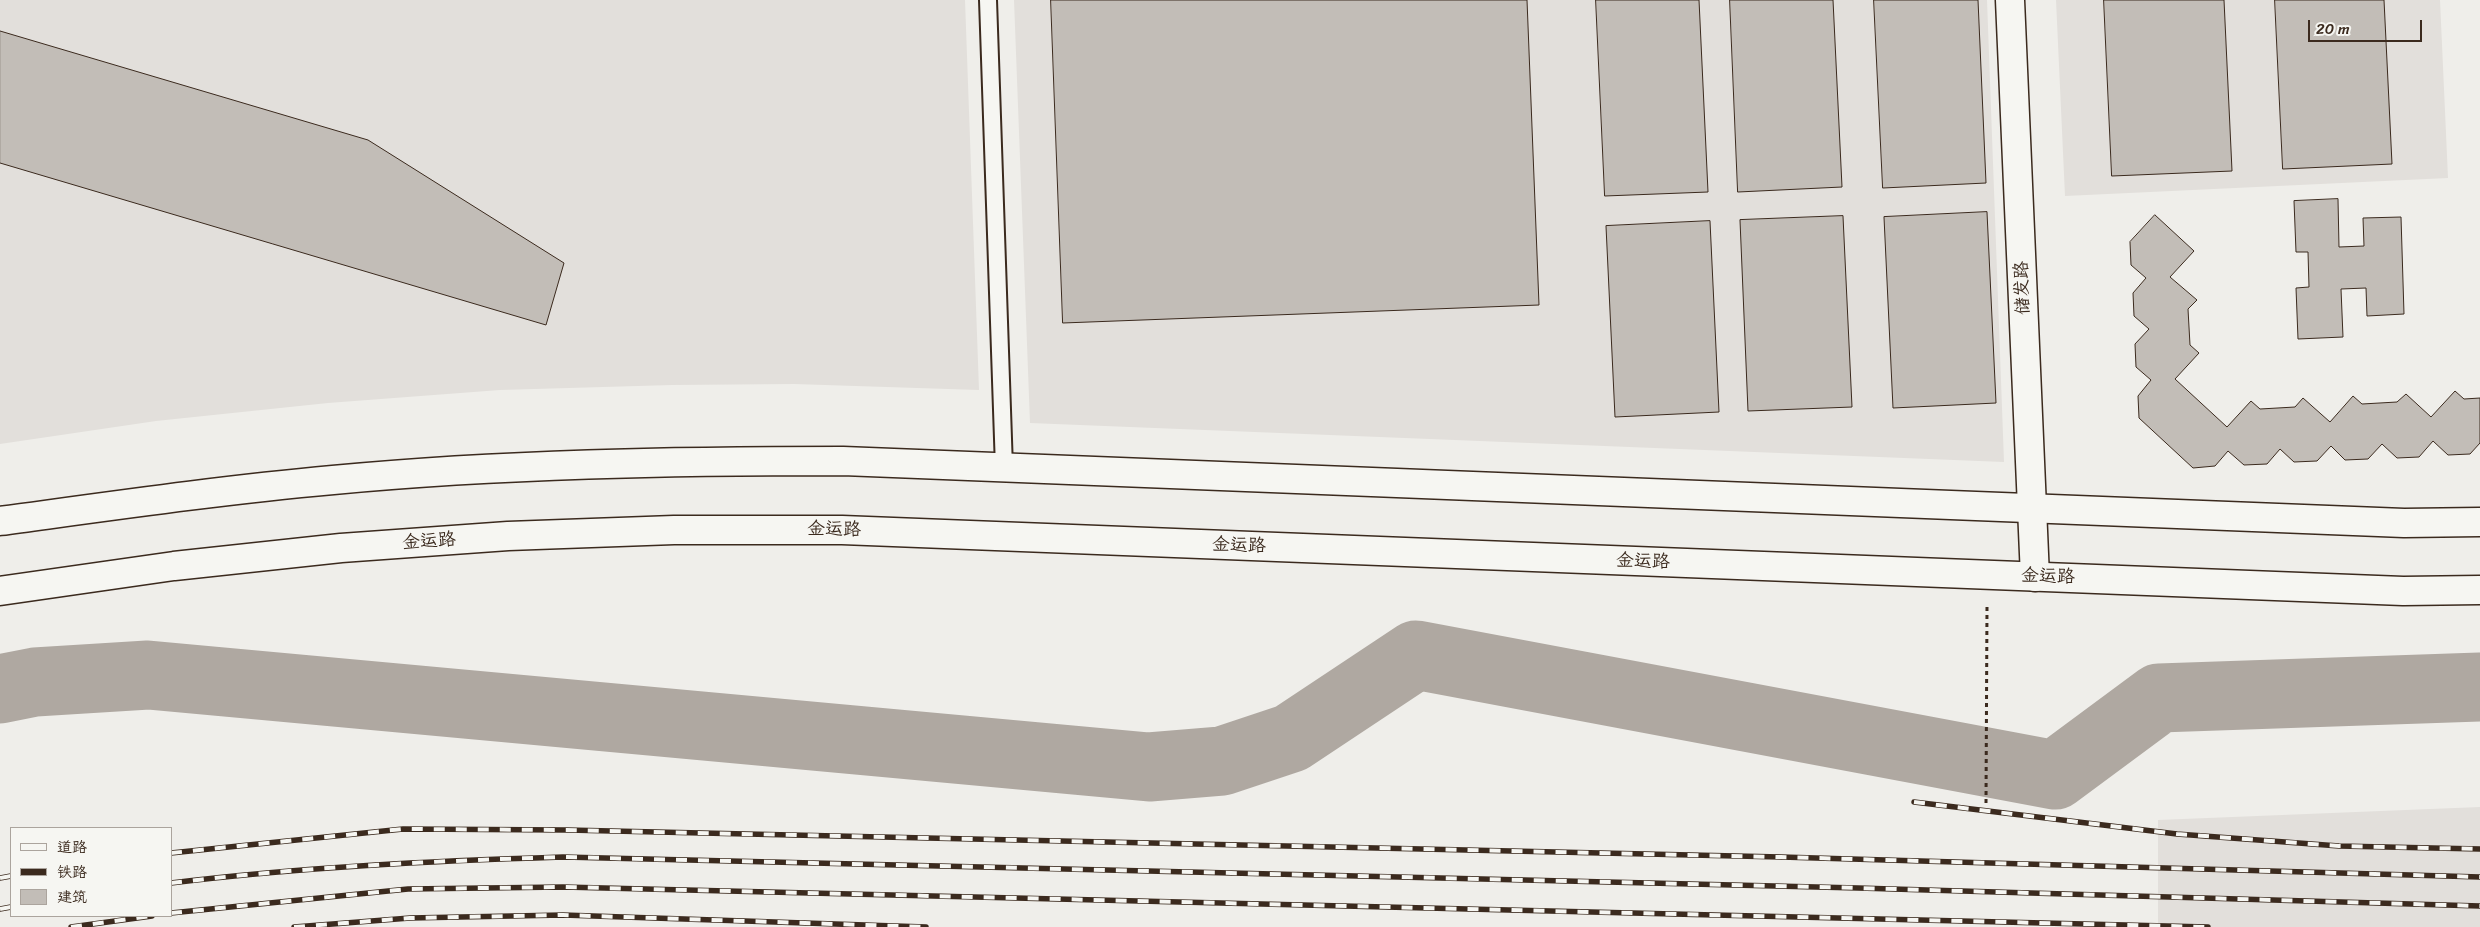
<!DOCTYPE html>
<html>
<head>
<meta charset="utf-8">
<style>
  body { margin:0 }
  #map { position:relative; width:2480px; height:927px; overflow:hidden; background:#efeeea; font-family:Sriracha,"LXGW WenKai TC",sans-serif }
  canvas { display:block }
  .legend { position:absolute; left:10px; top:827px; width:162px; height:90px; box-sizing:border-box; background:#f6f6f2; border:1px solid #aba49d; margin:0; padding:6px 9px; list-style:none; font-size:15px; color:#3b2a1e }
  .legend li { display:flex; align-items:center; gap:10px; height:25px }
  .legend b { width:25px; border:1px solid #aba49d }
  .scale { position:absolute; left:2308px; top:20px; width:114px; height:22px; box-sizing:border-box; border:2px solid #3b2a1e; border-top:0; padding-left:6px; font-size:15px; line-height:18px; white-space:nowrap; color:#3b2a1e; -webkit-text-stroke:4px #f6f6f2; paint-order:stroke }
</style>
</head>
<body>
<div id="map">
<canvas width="2480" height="927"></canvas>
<ul class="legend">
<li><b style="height:6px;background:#f6f6f2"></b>道路</li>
<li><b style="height:6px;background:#3b2a1e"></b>铁路</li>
<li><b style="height:14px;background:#c2bdb7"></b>建筑</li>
</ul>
<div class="scale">20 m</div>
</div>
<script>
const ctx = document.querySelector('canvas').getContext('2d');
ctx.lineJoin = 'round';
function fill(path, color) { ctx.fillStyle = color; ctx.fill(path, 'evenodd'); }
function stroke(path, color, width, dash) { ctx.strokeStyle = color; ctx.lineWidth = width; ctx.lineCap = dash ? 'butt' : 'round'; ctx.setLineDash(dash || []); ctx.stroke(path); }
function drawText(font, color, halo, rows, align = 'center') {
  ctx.font = font + ' Sriracha,"LXGW WenKai TC",sans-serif'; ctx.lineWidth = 4.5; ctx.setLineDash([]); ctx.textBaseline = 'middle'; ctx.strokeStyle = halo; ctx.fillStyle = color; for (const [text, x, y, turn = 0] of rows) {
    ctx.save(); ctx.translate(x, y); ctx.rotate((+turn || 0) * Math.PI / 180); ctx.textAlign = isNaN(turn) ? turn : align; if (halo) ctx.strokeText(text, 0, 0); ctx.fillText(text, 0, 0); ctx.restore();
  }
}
fill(new Path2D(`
  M 0,0 L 965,0 L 979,390 L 794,384 L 672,385 L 500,390 L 328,403 L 156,421 L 0,444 Z
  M 1014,0 L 1987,0 L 2004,462 L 1030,423 Z
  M 2056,0 L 2440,0 L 2448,178 L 2065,196 Z
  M 2480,807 L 2480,927 L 2158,927 L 2158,820 Z`), '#e2dfdb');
stroke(new Path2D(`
  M 0,689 L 35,682 L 148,675 L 1149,767 L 1222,761 L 1291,738 L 1416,655 L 2055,775 L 2159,698 L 2480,687`), '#afa8a1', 69);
const building = new Path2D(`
  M 1051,0 L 1527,0 L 1539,305 L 1063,323 Z
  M 1596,0 L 1699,0 L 1708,192 L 1605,196 Z
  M 1730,0 L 1833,0 L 1842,187 L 1738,192 Z
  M 1874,0 L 1978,0 L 1986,183 L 1883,188 Z
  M 2104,0 L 2224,0 L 2232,171 L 2112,176 Z
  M 2275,0 L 2384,0 L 2392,164 L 2283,169 Z
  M 0,31 L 368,140 L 564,263 L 546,325 L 0,163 Z
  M 2338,199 L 2339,247 L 2364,246 L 2363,218 L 2401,217 L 2404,314 L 2367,316 L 2366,288 L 2341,289 L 2343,337 L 2298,339 L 2296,288 L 2309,287 L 2308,252 L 2296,252 L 2294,201 Z
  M 1987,212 L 1996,403 L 1893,408 L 1884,217 Z
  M 2155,215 L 2194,251 L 2170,277 L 2197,300 L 2188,309 L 2190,345 L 2199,353 L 2175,379 L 2227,427 L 2251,401 L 2260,409 L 2295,407 L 2303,398 L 2330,422 L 2353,396 L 2362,404 L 2397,402 L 2406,394 L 2431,417 L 2455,391 L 2464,399 L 2480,398 L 2480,443 L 2470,454 L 2448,455 L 2433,441 L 2419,457 L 2397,458 L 2382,444 L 2368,459 L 2345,460 L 2331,446 L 2317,461 L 2294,462 L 2280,449 L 2267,464 L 2244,465 L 2228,451 L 2215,466 L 2193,468 L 2139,418 L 2138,396 L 2151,380 L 2136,367 L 2135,344 L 2149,329 L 2134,316 L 2133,293 L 2146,278 L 2131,265 L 2130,242 Z
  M 1843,216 L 1852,407 L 1748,411 L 1740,220 Z
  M 1710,221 L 1719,412 L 1615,417 L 1606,226 Z`);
fill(building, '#c2bdb7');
stroke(building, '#3b2a1e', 1);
const lane = new Path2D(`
  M 988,0 L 1004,468`);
const street = new Path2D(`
  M 2010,0 L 2035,577`);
const secondary = new Path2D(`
  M 0,521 C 111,506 222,490 333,480 C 503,464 673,461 843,461 L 2404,523 L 2480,522
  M 0,591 L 174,566 L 341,548 L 508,536 L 674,530 L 842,530 L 2403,591 L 2480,590`);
stroke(lane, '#3b2a1e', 20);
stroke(street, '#3b2a1e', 31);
stroke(secondary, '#3b2a1e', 31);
stroke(new Path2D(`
  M 1986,803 L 1987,607`), '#3b2a1e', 3, [4, 4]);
stroke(lane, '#f6f6f2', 16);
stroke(street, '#f6f6f2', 28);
stroke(secondary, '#f6f6f2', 28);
const rail = new Path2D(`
  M 1914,802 L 2177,834 L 2339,846 L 2480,849
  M 171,853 L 403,829 L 567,830 L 1781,857 L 2480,877
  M 0,878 L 11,876
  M 171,883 C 302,867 432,861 563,857 L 1858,888 L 2480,906
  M 0,909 L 11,907
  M 171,913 L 408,889 L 563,887 L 2208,927
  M 71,927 L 152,916
  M 294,927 L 410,918 L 563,915 L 926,927`);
stroke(rail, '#3b2a1e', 5.5);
stroke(rail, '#f6f6f2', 4, [11]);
drawText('18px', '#3b2a1e', '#f6f6f2', [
  ["储发路",2023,288,-92],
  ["金运路",834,530,1],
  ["金运路",429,542,-4],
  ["金运路",1239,546,2],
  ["金运路",1643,562,2],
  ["金运路",2048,577,2]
]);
</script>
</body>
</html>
